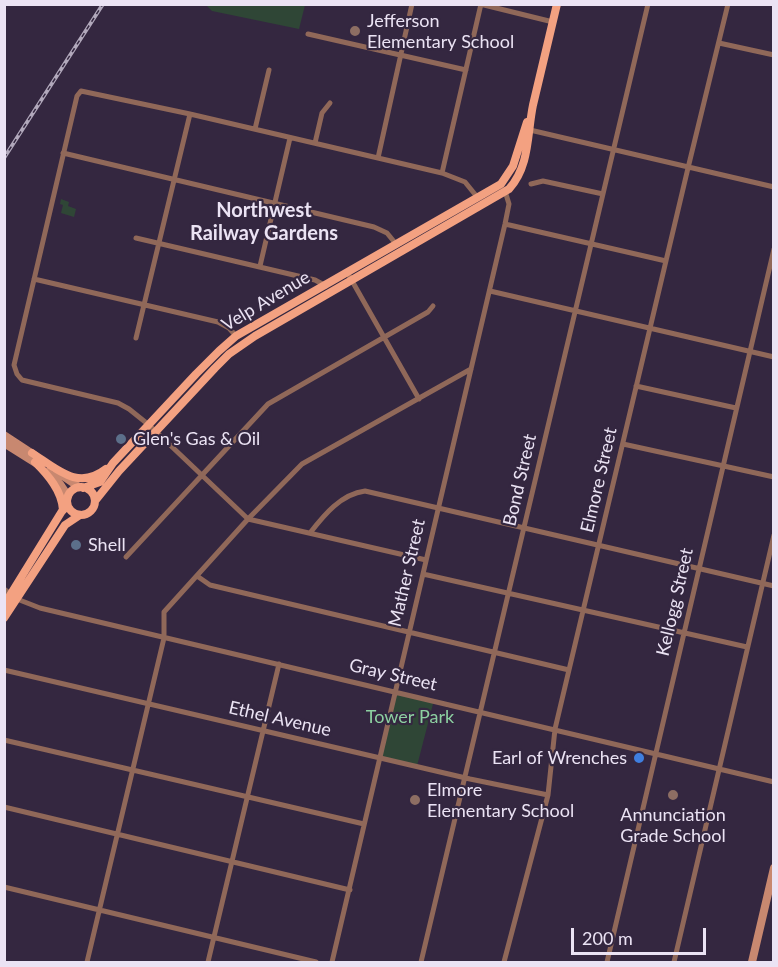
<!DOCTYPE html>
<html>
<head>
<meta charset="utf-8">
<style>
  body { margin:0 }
  #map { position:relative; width:778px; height:967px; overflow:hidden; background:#342740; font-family:Lato,sans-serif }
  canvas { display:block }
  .frame { position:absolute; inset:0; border:6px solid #ebe3f4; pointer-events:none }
  .scale { position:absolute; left:571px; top:928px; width:135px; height:27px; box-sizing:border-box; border:3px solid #ebe3f4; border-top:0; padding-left:8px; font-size:18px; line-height:21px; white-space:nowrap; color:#ebe3f4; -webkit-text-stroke:4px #342740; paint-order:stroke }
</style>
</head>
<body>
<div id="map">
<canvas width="778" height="967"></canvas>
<div class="frame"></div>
<div class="scale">200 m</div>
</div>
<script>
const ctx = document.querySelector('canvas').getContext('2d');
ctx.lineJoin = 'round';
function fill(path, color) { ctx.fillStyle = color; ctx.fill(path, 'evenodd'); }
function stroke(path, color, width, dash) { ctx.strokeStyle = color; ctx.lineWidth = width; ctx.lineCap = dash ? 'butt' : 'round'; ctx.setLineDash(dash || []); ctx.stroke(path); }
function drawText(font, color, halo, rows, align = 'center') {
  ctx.font = font + ' Lato,sans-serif'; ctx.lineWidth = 4.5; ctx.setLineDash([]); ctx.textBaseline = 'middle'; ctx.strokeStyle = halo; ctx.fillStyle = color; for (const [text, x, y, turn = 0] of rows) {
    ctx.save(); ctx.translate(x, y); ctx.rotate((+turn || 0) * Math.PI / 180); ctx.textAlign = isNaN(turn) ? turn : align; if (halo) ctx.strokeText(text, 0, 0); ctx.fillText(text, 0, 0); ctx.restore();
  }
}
fill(new Path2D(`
  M 206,5 L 305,5 L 299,29 L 212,11 Z
  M 61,199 L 69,202 L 68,206 L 76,209 L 74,217 L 61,213 L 63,205 L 60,204 Z
  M 396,691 L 434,700 L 417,766 L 380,758 Z`), '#2f4636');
stroke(new Path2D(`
  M 480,4 L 553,22
  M 308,34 L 466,70
  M 719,43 L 774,55
  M 255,129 L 269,70
  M 530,130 L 774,187
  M 315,143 L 322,113 L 330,103
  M 63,153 L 374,227 L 387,233 L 396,244
  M 378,158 L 412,4
  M 442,173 L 481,4
  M 531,184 L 543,181 L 603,194
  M 505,224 L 666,261
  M 136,238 L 315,280 L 326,286
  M 260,266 L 290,138
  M 347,272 L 419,399
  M 34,279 L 218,322 L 229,328 L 236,336
  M 490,291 L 774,357
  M 136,338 L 190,114
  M 636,386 L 736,408
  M 623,444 L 774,477
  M 310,533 C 324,515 341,494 365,491 L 774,586
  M 126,557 L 268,404 L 428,312 L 433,306
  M 426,560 L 248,519 L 149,425 L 129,409 L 118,403 L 22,380 L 17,374 L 14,365 L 77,96 L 81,91 L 190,114 L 442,173 L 465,182 L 478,198
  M 423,574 L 747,647
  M 197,576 L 210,585 L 569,670
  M 4,589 L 17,599 L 40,608 L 774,782
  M 4,670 L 470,779 L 548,795
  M 4,740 L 364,824
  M 4,807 L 350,890
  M 4,887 L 316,962
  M 87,962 L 164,638 L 164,612 L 248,519 L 302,464 L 471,369
  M 208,962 L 279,664
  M 332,962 L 505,224 L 509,204 L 505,191
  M 421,962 L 648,4
  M 504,962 L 548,795 L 555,729 L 688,168 L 728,4
  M 607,962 L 774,249
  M 674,962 L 774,535`), '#906859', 5);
stroke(new Path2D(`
  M 4,435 L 36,456
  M 4,443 L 39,465
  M 48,472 L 60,484 L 68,496
  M 57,472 L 79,487
  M 752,962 L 774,868`), '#c88870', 8);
stroke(new Path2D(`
  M 32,453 C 57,469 78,491 106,469
  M 35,462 C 48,475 62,491 63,510
  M67 501a14 14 0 1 1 28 0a14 14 0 1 1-28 0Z
  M 83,488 L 100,482 L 113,463 L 196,374 L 219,351 L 236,336 L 501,184 L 513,166 L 527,122
  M 95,501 L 119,471 L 215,368 L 229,354 L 255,336 L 509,189 C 530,166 527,134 533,105 C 541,71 549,38 557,4
  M 4,605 L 67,503
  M 4,618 L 65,525 L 80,515`), '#f3a181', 8);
const rail = new Path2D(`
  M 4,158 L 103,4`);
stroke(rail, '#b1a8bb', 4);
stroke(rail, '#342740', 1.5, [4.5]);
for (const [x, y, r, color] of [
  [355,31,6,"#8d6e63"],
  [121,439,6,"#5c6f8a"],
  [76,545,6,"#5c6f8a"],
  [639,758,6,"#3f7fe0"],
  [673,795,6,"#8d6e63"],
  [415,800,6,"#8d6e63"]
]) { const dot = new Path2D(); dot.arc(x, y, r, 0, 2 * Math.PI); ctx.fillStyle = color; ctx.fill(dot); stroke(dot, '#342740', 2); }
drawText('18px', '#ebe3f4', '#342740', [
  ["Jefferson",367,21],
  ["Elementary School",367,42],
  ["Glen's Gas & Oil",133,439],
  ["Shell",88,545],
  ["Earl of Wrenches",627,758,"right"],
  ["Elmore",427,790],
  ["Elementary School",427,811],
  ["Annunciation",673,815,"center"],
  ["Grade School",673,836,"center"]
], 'left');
drawText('18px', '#ebe3f4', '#342740', [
  ["Velp Avenue",266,301,-31],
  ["Bond Street",520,480,-77],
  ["Elmore Street",599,480,-77],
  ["Mather Street",407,573,-77],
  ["Kellogg Street",675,602,-77],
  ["Gray Street",393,675,13],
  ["Ethel Avenue",280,719,13]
]);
drawText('18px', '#8dd0a1', '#342740', [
  ["Tower Park",410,717]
]);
drawText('bold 20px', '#ebe3f4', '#342740', [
  ["Northwest",264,211],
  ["Railway Gardens",264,234]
]);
</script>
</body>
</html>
